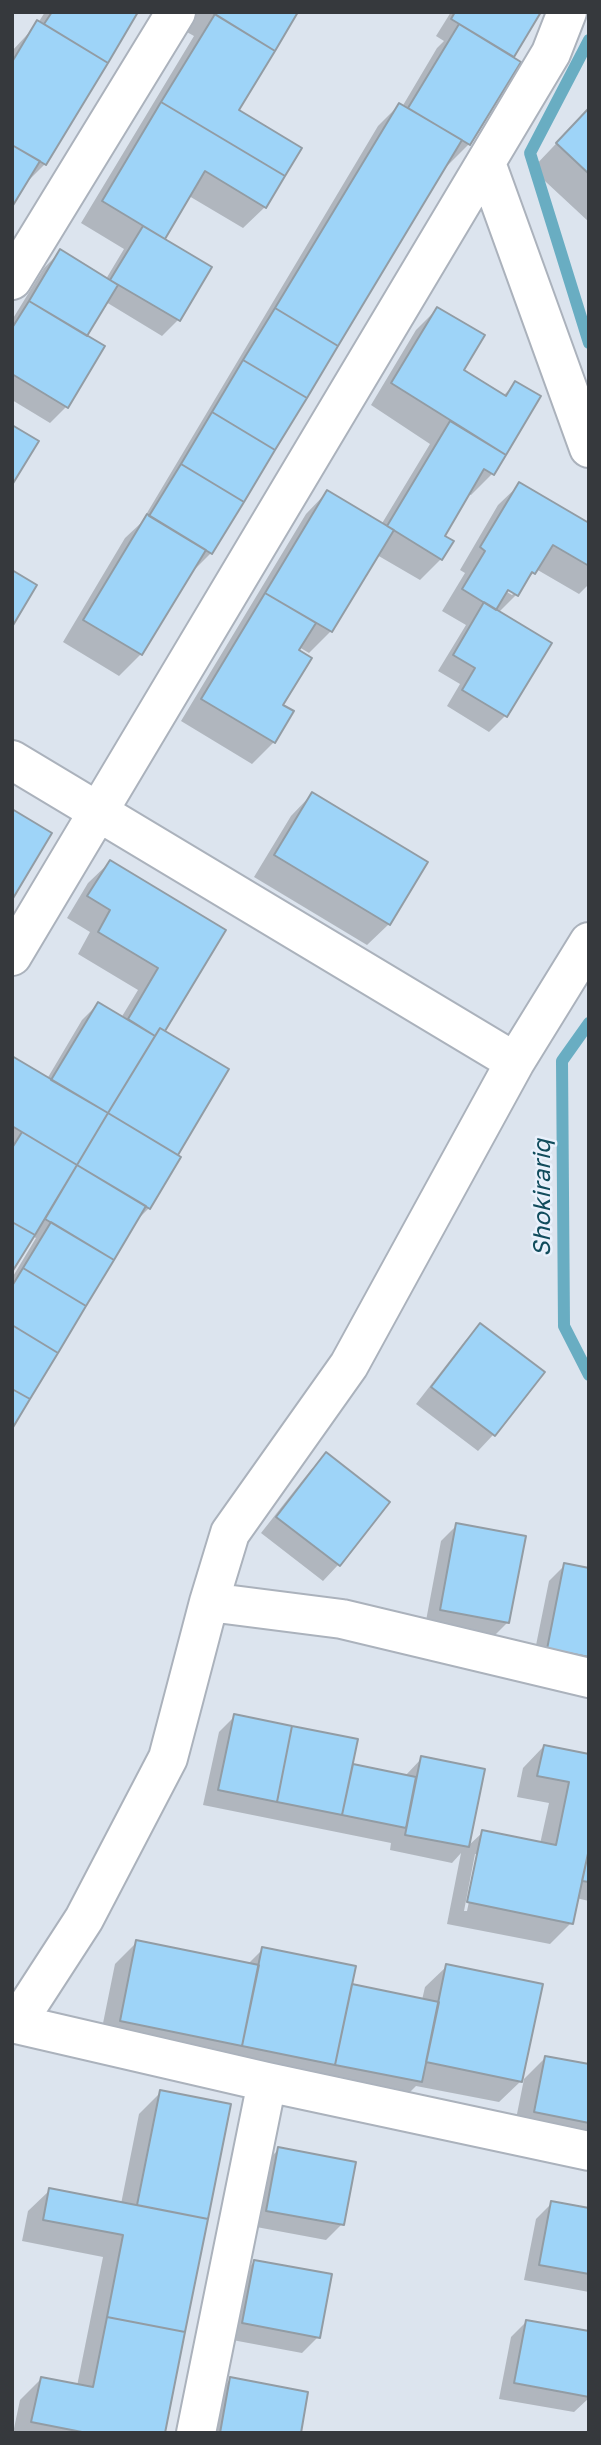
<!DOCTYPE html>
<html>
<head>
<meta charset="utf-8">
<style>
  body { margin:0 }
  #map { position:relative; width:601px; height:2445px; overflow:hidden; background:#dce4ee; font-family:"Golos Text",sans-serif }
  canvas { display:block }
  .frame { position:absolute; inset:0; border:14px solid #36393d; pointer-events:none }
</style>
</head>
<body>
<div id="map">
<canvas width="601" height="2445"></canvas>
<div class="frame"></div>
</div>
<script>
const ctx = document.querySelector('canvas').getContext('2d');
ctx.lineJoin = 'round';
function fill(path, color) { ctx.fillStyle = color; ctx.fill(path, 'evenodd'); }
function stroke(path, color, width, dash) { ctx.strokeStyle = color; ctx.lineWidth = width; ctx.lineCap = dash ? 'butt' : 'round'; ctx.setLineDash(dash || []); ctx.stroke(path); }
function drawText(font, color, halo, rows, align = 'center') {
  ctx.font = font + ' "Golos Text",sans-serif'; ctx.lineWidth = 5; ctx.setLineDash([]); ctx.textBaseline = 'middle'; ctx.strokeStyle = halo; ctx.fillStyle = color; for (const [text, x, y, turn = 0] of rows) {
    ctx.save(); ctx.translate(x, y); ctx.rotate((+turn || 0) * Math.PI / 180); ctx.textAlign = isNaN(turn) ? turn : align; if (halo) ctx.strokeText(text, 0, 0); ctx.fillText(text, 0, 0); ctx.restore();
  }
}
fill(new Path2D(`
  M 45,12 L 136,12 L 45,164 L 23,186 L 12,204 L 12,51 L 38,23 Z
  M 197,12 L 296,12 L 236,111 L 265,207 L 243,228 L 189,196 L 162,239 L 210,268 L 178,320 L 162,336 L 106,302 L 85,336 L 66,407 L 50,423 L 12,400 L 12,320 L 44,268 L 60,252 L 106,279 L 124,249 L 81,223 L 194,36 L 185,31 Z
  M 451,12 L 539,12 L 511,58 L 469,144 L 447,166 L 445,165 L 211,553 L 195,569 L 193,567 L 141,654 L 119,676 L 63,642 L 125,538 L 141,523 L 378,126 L 399,105 L 402,107 L 437,48 L 444,41 L 436,36 Z
  M 589,109 L 589,222 L 532,169 Z
  M 437,309 L 462,371 L 503,396 L 516,383 L 538,397 L 492,474 L 471,495 L 468,494 L 442,537 L 441,559 L 420,580 L 377,555 L 331,631 L 309,653 L 299,647 L 281,706 L 274,742 L 252,764 L 181,721 L 306,514 L 327,492 L 381,525 L 430,444 L 371,405 L 416,330 Z
  M 520,484 L 589,525 L 589,584 L 579,594 L 536,569 L 516,595 L 498,613 L 549,644 L 505,716 L 489,732 L 447,706 L 460,684 L 438,671 L 466,625 L 442,611 L 465,573 L 460,570 L 498,505 ZM 501,585 L 515,592 L 512,595 L 500,588 Z
  M 312,794 L 389,924 L 367,945 L 254,877 L 291,816 Z
  M 110,862 L 224,930 L 163,1032 L 227,1070 L 176,1154 L 149,1208 L 135,1222 L 12,1425 L 12,1278 L 36,1238 L 32,1236 L 12,1269 L 12,1058 L 47,1079 L 82,1020 L 98,1004 L 121,1018 L 138,990 L 78,954 L 90,932 L 67,918 L 88,883 Z
  M 481,1325 L 542,1372 L 493,1435 L 478,1451 L 416,1404 L 465,1341 Z
  M 326,1455 L 387,1502 L 338,1565 L 323,1581 L 261,1533 L 310,1471 Z
  M 457,1525 L 508,1622 L 492,1638 L 425,1626 L 441,1541 Z
  M 565,1565 L 589,1569 L 589,1676 L 532,1665 L 549,1581 Z
  M 235,1716 L 351,1765 L 405,1776 L 422,1758 L 483,1771 L 467,1847 L 483,1832 L 540,1844 L 549,1803 L 517,1797 L 523,1768 L 544,1746 L 589,1756 L 589,1901 L 576,1898 L 571,1923 L 550,1944 L 447,1924 L 461,1853 L 452,1863 L 390,1850 L 391,1843 L 203,1805 L 219,1732 ZM 475,1854 L 479,1854 L 467,1911 L 464,1911 Z
  M 137,1942 L 247,1965 L 263,1949 L 350,1986 L 422,2000 L 425,1987 L 447,1966 L 521,2081 L 499,2102 L 416,2086 L 399,2103 L 99,2043 L 115,1964 Z
  M 546,2057 L 589,2066 L 589,2149 L 513,2134 L 524,2079 Z
  M 161,2092 L 229,2105 L 163,2433 L 13,2433 L 20,2400 L 41,2379 L 77,2386 L 103,2257 L 22,2241 L 28,2211 L 50,2190 L 121,2204 L 139,2114 Z
  M 279,2149 L 342,2224 L 326,2240 L 251,2226 L 263,2165 Z
  M 552,2203 L 589,2210 L 589,2292 L 524,2280 L 536,2219 Z
  M 254,2262 L 318,2337 L 302,2353 L 227,2339 L 238,2278 Z
  M 527,2321 L 589,2333 L 589,2398 L 574,2412 L 499,2399 L 511,2337 Z
  M 231,2379 L 299,2433 L 208,2433 L 215,2395 Z`), '#0003');
stroke(new Path2D(`
  M 589,40 L 530,153 L 589,343
  M 589,1023 L 562,1061 L 564,1326 L 589,1375`), '#69adc2', 12);
const building = new Path2D(`
  M 52,12 L 138,12 L 108,63 L 44,24 Z
  M 211,12 L 298,12 L 275,51 Z
  M 455,12 L 541,12 L 514,57 L 451,19 Z
  M 215,14 L 275,51 L 239,110 L 302,148 L 285,176 L 161,102 Z
  M 37,20 L 108,63 L 46,165 L 12,145 L 12,62 Z
  M 459,24 L 521,62 L 470,145 L 408,108 Z
  M 161,102 L 285,176 L 266,208 L 205,171 L 165,239 L 102,201 Z
  M 399,103 L 462,140 L 338,346 L 275,308 Z
  M 589,108 L 589,174 L 556,143 Z
  M 12,145 L 40,161 L 12,207 Z
  M 143,226 L 212,267 L 180,321 L 110,280 Z
  M 60,249 L 118,285 L 87,336 L 29,301 Z
  M 29,301 L 105,346 L 68,408 L 12,374 L 12,328 Z
  M 437,307 L 485,335 L 464,370 L 506,396 L 515,381 L 541,396 L 506,455 L 391,383 Z
  M 275,308 L 338,346 L 307,398 L 243,360 Z
  M 243,360 L 307,398 L 275,450 L 212,412 Z
  M 212,412 L 275,450 L 244,502 L 181,464 Z
  M 450,421 L 506,455 L 494,475 L 484,469 L 445,536 L 454,541 L 442,560 L 387,526 Z
  M 12,425 L 39,441 L 12,485 Z
  M 181,464 L 244,502 L 212,554 L 149,516 Z
  M 519,482 L 589,523 L 589,566 L 553,545 L 535,574 L 532,572 L 518,596 L 508,590 L 496,610 L 462,589 L 485,551 L 480,547 Z
  M 327,490 L 394,530 L 332,632 L 265,593 Z
  M 147,514 L 206,550 L 142,655 L 83,620 Z
  M 12,570 L 37,585 L 12,627 Z
  M 265,593 L 316,623 L 299,650 L 312,658 L 283,705 L 294,711 L 275,743 L 201,699 Z
  M 484,602 L 552,643 L 507,717 L 462,690 L 475,668 L 453,655 Z
  M 312,792 L 428,862 L 390,925 L 274,855 Z
  M 12,809 L 52,833 L 12,900 Z
  M 110,860 L 226,930 L 165,1031 L 160,1028 L 155,1036 L 128,1019 L 158,968 L 98,932 L 110,910 L 87,896 Z
  M 98,1002 L 155,1036 L 108,1113 L 51,1080 Z
  M 160,1028 L 229,1069 L 178,1155 L 108,1113 Z
  M 12,1056 L 108,1113 L 77,1165 L 12,1126 Z
  M 108,1113 L 181,1157 L 150,1209 L 77,1165 Z
  M 22,1132 L 77,1165 L 35,1235 L 12,1222 L 12,1148 Z
  M 77,1165 L 146,1206 L 114,1260 L 45,1219 Z
  M 12,1222 L 35,1235 L 12,1272 Z
  M 51,1222 L 114,1260 L 86,1306 L 23,1268 Z
  M 23,1268 L 86,1306 L 58,1353 L 12,1325 L 12,1286 Z
  M 480,1323 L 545,1372 L 495,1436 L 431,1387 Z
  M 12,1325 L 58,1353 L 30,1399 L 12,1389 Z
  M 12,1389 L 30,1399 L 12,1429 Z
  M 326,1452 L 390,1502 L 340,1566 L 276,1517 Z
  M 456,1523 L 526,1536 L 509,1623 L 440,1610 Z
  M 564,1563 L 589,1568 L 589,1657 L 547,1649 Z
  M 234,1714 L 292,1726 L 277,1802 L 218,1790 Z
  M 292,1726 L 358,1739 L 342,1815 L 277,1802 Z
  M 544,1745 L 589,1754 L 589,1849 L 573,1924 L 467,1902 L 482,1830 L 556,1845 L 569,1782 L 537,1776 Z
  M 421,1756 L 485,1769 L 469,1847 L 405,1835 Z
  M 353,1764 L 416,1777 L 406,1828 L 342,1815 Z
  M 589,1849 L 589,1882 L 582,1881 Z
  M 136,1940 L 259,1965 L 242,2046 L 120,2021 Z
  M 262,1947 L 356,1966 L 335,2065 L 242,2046 Z
  M 446,1964 L 543,1984 L 522,2082 L 426,2062 Z
  M 352,1984 L 439,2002 L 422,2082 L 335,2065 Z
  M 545,2056 L 589,2064 L 589,2123 L 534,2112 Z
  M 160,2090 L 231,2104 L 208,2219 L 137,2205 Z
  M 278,2147 L 356,2162 L 344,2225 L 266,2211 Z
  M 49,2188 L 208,2219 L 185,2332 L 107,2317 L 123,2235 L 43,2220 Z
  M 551,2201 L 589,2208 L 589,2274 L 539,2265 Z
  M 254,2260 L 332,2274 L 320,2338 L 242,2323 Z
  M 107,2317 L 185,2332 L 165,2433 L 87,2433 L 31,2422 L 41,2377 L 93,2387 Z
  M 526,2320 L 589,2331 L 589,2397 L 514,2383 Z
  M 230,2377 L 308,2392 L 301,2433 L 220,2433 Z`);
fill(building, '#9ed4f8');
stroke(building, '#929ca4', 2);
const minor = new Path2D(`
  M 486,163 L 589,448
  M 12,280 L 176,12
  M 12,760 L 515,1062
  M 12,956 L 551,53 L 567,12
  M 209,1602 L 342,1619 L 589,1678
  M 12,2023 L 267,2082 L 589,2151
  M 16,2024 L 84,1919 L 168,1758 L 209,1602 L 230,1533 L 349,1365 L 515,1062 L 589,942
  M 196,2433 L 267,2082`);
stroke(minor, '#abb2bc', 42);
stroke(minor, '#fff', 38);
drawText('italic 24px', '#114c5c', '#e9f1fc', [
  ["Shokirariq",542,1198,-90]
]);
</script>
</body>
</html>
